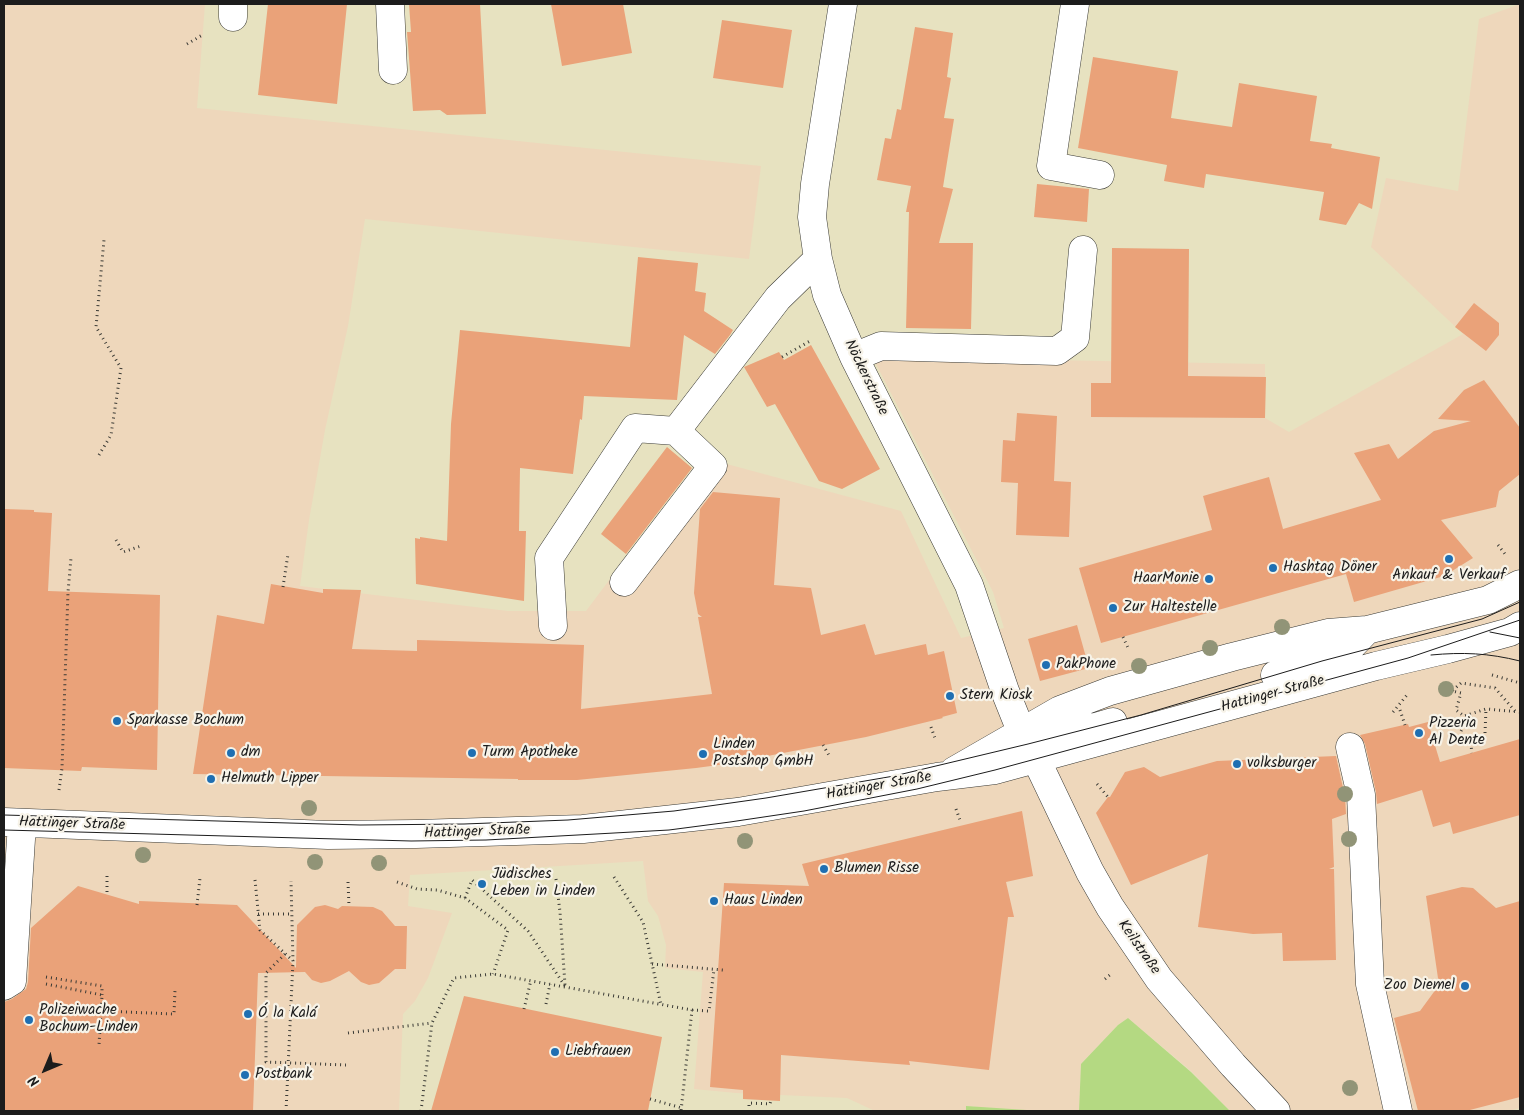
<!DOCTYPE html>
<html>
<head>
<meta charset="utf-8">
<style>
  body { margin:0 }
  #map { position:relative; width:1524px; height:1115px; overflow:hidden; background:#e7e2c0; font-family:Kalam,sans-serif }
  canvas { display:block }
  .frame { position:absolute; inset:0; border:5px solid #1c1c1c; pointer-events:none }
  .north { position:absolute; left:20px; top:1045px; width:50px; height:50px; -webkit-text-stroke:4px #f7f3e8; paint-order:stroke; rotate:225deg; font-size:14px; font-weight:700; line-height:20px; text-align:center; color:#1c1c1c }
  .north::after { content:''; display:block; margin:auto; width:18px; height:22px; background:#1c1c1c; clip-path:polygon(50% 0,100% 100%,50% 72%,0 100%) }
</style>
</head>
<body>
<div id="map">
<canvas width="1524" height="1115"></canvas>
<div class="frame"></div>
<div class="north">N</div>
</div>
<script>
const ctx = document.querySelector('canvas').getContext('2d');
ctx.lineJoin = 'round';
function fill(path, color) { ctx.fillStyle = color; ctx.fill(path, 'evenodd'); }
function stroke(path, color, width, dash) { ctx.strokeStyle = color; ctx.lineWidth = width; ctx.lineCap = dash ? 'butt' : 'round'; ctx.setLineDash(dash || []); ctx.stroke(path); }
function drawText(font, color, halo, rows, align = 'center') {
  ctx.font = font + ' Kalam,sans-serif'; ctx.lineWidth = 4.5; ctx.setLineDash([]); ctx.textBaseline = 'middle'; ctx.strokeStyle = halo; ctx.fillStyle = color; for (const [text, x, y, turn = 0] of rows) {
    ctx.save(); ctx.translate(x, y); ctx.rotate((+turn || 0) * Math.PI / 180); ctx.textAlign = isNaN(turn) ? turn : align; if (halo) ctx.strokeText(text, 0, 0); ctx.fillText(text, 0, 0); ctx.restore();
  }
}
fill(new Path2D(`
  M 4,4 L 205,4 L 197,108 L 761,166 L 749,259 L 365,219 L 348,326 L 325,430 L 309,520 L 300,586 L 508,611 L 586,611 L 694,467 L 692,465 L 697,456 L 901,511 L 961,638 L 1004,628 L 993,592 L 875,362 L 885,357 L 1265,364 L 1265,418 L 1289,432 L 1463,334 L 1371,247 L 1386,178 L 1458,191 L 1479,19 L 1520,4 L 1520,1108 L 1509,1111 L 1230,1111 L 1191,1071 L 1128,1018 L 1118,1025 L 1081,1064 L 1079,1111 L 1021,1110 L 966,1106 L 966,1111 L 875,1111 L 847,1098 L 736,1093 L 694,1089 L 703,972 L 665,968 L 666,945 L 658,916 L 648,901 L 643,861 L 410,875 L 408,906 L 452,913 L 428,978 L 415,1001 L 403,1014 L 399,1111 L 4,1111 Z`), '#eed7bb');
fill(new Path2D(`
  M 1128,1018 L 1191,1072 L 1230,1111 L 1079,1111 L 1081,1064 L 1118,1025 Z
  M 966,1106 L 1042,1111 L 966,1111 Z`), '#b4d982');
fill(new Path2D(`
  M 268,4 L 347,4 L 337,104 L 258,95 Z
  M 409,4 L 480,4 L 486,114 L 447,115 L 440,110 L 413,111 L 407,32 L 411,32 Z
  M 551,4 L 623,4 L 632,53 L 562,66 Z
  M 722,20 L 792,30 L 783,88 L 713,78 Z
  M 915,27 L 953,33 L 947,77 L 951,78 L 944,118 L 954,119 L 943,187 L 953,189 L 939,243 L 973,243 L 971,329 L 906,328 L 909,212 L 906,212 L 911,186 L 877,180 L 885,138 L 891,139 L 897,109 L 901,110 Z
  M 1093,57 L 1178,71 L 1171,118 L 1232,127 L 1239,83 L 1317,96 L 1310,141 L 1332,144 L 1331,148 L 1380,157 L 1372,209 L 1359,203 L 1346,225 L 1319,220 L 1324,192 L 1206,174 L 1204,188 L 1164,181 L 1167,165 L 1078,148 Z
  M 1037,184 L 1089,189 L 1087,222 L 1034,217 Z
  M 1112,248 L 1189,249 L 1188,376 L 1266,377 L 1265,418 L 1091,417 L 1091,383 L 1111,383 Z
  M 638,257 L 698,263 L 695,291 L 706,293 L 704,311 L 733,330 L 730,335 L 715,354 L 684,335 L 677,400 L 584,396 L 582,420 L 580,419 L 573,474 L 520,468 L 519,531 L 526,531 L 524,601 L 416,584 L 415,538 L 420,539 L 420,537 L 447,541 L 451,424 L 460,330 L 630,347 Z
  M 1474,303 L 1499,323 L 1499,335 L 1486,351 L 1455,327 Z
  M 811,345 L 880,469 L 842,489 L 819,481 L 775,404 L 767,407 L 744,367 L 779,352 L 784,360 Z
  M 1484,380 L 1520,428 L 1520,474 L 1499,491 L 1496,507 L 1441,520 L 1473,558 L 1444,576 L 1354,602 L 1346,574 L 1101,643 L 1079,568 L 1212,530 L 1203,496 L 1269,477 L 1283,529 L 1381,500 L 1354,453 L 1389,444 L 1398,459 L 1434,431 L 1471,421 L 1438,419 L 1464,390 Z
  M 1017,413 L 1057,416 L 1054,481 L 1071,482 L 1069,537 L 1016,535 L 1018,483 L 1001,482 L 1003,440 L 1015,441 Z
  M 667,447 L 692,468 L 626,554 L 601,534 Z
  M 713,492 L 780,498 L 774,585 L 811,588 L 821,635 L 865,624 L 875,655 L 926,644 L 928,655 L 944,651 L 957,713 L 942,717 L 943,718 L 866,737 L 726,764 L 696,768 L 577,780 L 518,780 L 518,779 L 193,774 L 217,615 L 264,624 L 271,584 L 323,593 L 323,589 L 361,590 L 352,649 L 417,651 L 417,640 L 584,645 L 581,709 L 712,694 L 698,617 L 702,617 L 698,614 L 694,593 L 700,509 Z
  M 4,509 L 34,510 L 34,512 L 52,513 L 48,591 L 160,595 L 157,770 L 82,767 L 81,771 L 4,768 Z
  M 1077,625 L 1089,668 L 1040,681 L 1028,639 Z
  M 1428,722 L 1440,762 L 1520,739 L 1520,815 L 1453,834 L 1450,822 L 1433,827 L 1422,790 L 1377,804 L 1376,792 L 1365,744 L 1360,735 L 1408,724 L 1409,727 Z
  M 1336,756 L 1345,797 L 1346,814 L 1332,819 L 1334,867 L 1329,869 L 1334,869 L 1336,960 L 1283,961 L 1282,933 L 1253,934 L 1198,927 L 1208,854 L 1131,885 L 1096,813 L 1108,797 L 1110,797 L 1125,772 L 1144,767 L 1160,777 L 1217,761 Z
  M 1022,811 L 1033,876 L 1006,882 L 1014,917 L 1008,917 L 989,1070 L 909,1061 L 910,1065 L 781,1055 L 780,1101 L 743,1099 L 743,1090 L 710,1087 L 724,883 L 809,886 L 802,864 Z
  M 78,886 L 139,904 L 139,901 L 237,905 L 296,968 L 297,925 L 315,907 L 325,905 L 338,909 L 342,906 L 373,907 L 382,911 L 395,926 L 407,926 L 406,969 L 395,969 L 379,983 L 369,985 L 361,982 L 349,971 L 330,981 L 321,983 L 312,980 L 305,972 L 258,973 L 253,1111 L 4,1111 L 4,1002 L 12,999 L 26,989 L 28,982 L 31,928 Z
  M 1462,887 L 1473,888 L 1496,908 L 1520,901 L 1520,1097 L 1466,1111 L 1418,1111 L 1394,1018 L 1420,1011 L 1439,985 L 1426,896 Z
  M 464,996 L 662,1037 L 648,1111 L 431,1111 Z`), '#eaa279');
const minor = new Path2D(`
  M 390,4 L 393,70
  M 843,4 L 815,184 L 812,217 L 818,259 L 827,295 L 854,357 L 969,585 L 1005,691 L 1021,731 L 1036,759 L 1090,872 L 1110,907 L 1159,979 L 1233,1065 L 1276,1111
  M 1075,4 L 1051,166 L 1100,175
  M 233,17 L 233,4
  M 854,357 L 881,346 L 1057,351 L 1075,338 L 1083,250
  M 624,582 L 713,466 L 676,431
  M 553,626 L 549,558 L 635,428 L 676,431 L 778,298 L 818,259
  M 1275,675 L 1342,656 L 1367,630
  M 1029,731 L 1096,727 L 1113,722
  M 1350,747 L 1361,795 L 1370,984 L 1398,1111
  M 954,771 L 1060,710 L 1110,691 L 1232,657 L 1328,633 L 1367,630 L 1488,600 L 1520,584
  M 4,822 L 328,835 L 416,834 L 583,829 L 738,812 L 937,777 L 995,770 L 1376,666 L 1448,649 L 1510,632 L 1520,626
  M 4,986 L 12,981 L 22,823`);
stroke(minor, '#3a3a35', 29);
stroke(new Path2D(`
  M 187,44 L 204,34
  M 782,357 L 810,341
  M 99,455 L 111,435 L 121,368 L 96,327 L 104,240
  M 116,540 L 123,552 L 141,546
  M 1498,545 L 1505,554
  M 283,587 L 288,554
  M 1123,637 L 1129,650
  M 1492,675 L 1520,683
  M 1400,710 L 1405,725
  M 1515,711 L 1495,688 L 1461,683 L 1452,691 L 1461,693 L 1456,710 L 1464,716 L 1486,709 L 1520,712
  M 1393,712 L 1407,695
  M 931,727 L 936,741
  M 1461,731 L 1470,715
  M 1485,733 L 1486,709
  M 1470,738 L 1472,753
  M 823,745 L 830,757
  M 1097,784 L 1108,797
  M 59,790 L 62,768 L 68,592 L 71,558
  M 956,809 L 960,820
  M 107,876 L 107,896
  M 614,877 L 643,922 L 661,1005
  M 556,879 L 560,912 L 565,985
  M 255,880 L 260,930 L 293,961
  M 348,882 L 349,906
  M 397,882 L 417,889 L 437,890 L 465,898 L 508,930 L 493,974
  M 465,898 L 472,880 L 528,931 L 565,986
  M 197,905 L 200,878
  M 258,914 L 292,914
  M 285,954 L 266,973 L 266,1062 L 346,1065
  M 652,964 L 723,970
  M 46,977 L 102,986 L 102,995
  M 1105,979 L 1112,973
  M 46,984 L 102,995 L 99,1045
  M 546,1004 L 550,984
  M 524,1009 L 531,980
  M 692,1010 L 709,1011 L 714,969
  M 101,1011 L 174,1014 L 175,990
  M 348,1033 L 432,1023
  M 650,1099 L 682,1108
  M 286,1111 L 293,961 L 291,881
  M 421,1111 L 432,1023 L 454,978 L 493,974 L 692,1010 L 681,1111
  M 749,1111 L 749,1103 L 770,1104 L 771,1100`), '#3a3a35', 3, [1, 4]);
stroke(minor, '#fff', 28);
stroke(new Path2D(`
  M 1490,632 L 1520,638
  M 1431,655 C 1463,652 1488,653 1520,661
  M 4,815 L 360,825 L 464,824 L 568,820 L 674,811 L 766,798 L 894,776 L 1028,744 L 1141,715 L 1322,661 L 1482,619 L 1520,602
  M 4,830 L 411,841 L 486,840 L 669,830 L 730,822 L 804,811 L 917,789 L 995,770 L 1408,658 L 1520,620`), '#1c1c1c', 1);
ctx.fillStyle = '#919477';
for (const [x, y] of [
  [1282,627],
  [1210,648],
  [1139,666],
  [1446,689],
  [1345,794],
  [309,808],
  [1349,839],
  [745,841],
  [143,855],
  [315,862],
  [379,863],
  [1350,1088]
]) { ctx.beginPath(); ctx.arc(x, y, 8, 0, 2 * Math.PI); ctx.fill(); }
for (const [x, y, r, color] of [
  [1449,559,5,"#1f6fb2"],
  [1273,568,5,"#1f6fb2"],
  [1209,579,5,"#1f6fb2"],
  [1113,608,5,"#1f6fb2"],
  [1046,665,5,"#1f6fb2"],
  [950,696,5,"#1f6fb2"],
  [117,721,5,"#1f6fb2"],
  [1419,733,5,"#1f6fb2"],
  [231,753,5,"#1f6fb2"],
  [472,753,5,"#1f6fb2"],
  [703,754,5,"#1f6fb2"],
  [1237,764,5,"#1f6fb2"],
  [211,779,5,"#1f6fb2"],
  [824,869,5,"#1f6fb2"],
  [482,884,5,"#1f6fb2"],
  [714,901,5,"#1f6fb2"],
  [1465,986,5,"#1f6fb2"],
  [248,1014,5,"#1f6fb2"],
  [29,1020,5,"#1f6fb2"],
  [555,1052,5,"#1f6fb2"],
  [245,1075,5,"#1f6fb2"]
]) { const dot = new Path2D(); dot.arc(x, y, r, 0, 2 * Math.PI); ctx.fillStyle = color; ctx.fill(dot); stroke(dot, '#f7f3e8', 2); }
drawText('15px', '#1c1c1c', '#f7f3e8', [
  ["Nöckerstraße",865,378,64],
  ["Hattinger Straße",1273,695,-15],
  ["Hattinger Straße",879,787,-10],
  ["Hattinger Straße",72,825,2],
  ["Hattinger Straße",477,833,-2],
  ["Keilstraße",1138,948,55]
]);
drawText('15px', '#1c1c1c', '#f7f3e8', [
  ["Hashtag Döner",1283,568],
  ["Ankauf & Verkauf",1449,576,"center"],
  ["HaarMonie",1199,579,"right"],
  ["Zur Haltestelle",1123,608],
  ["PakPhone",1056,665],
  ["Stern Kiosk",960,696],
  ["Sparkasse Bochum",127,721],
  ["Pizzeria",1429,724],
  ["Al Dente",1429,741],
  ["Linden",713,745],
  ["Postshop GmbH",713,762],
  ["dm",241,753],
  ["Turm Apotheke",482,753],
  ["volksburger",1247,764],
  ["Helmuth Lipper",221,779],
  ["Blumen Risse",834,869],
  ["Jüdisches",492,875],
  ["Leben in Linden",492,892],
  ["Haus Linden",724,901],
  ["Zoo Diemel",1455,986,"right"],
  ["Polizeiwache",39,1011],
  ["Bochum-Linden",39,1028],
  ["Ó la Kalá",258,1014],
  ["Liebfrauen",565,1052],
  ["Postbank",255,1075]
], 'left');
</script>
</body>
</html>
